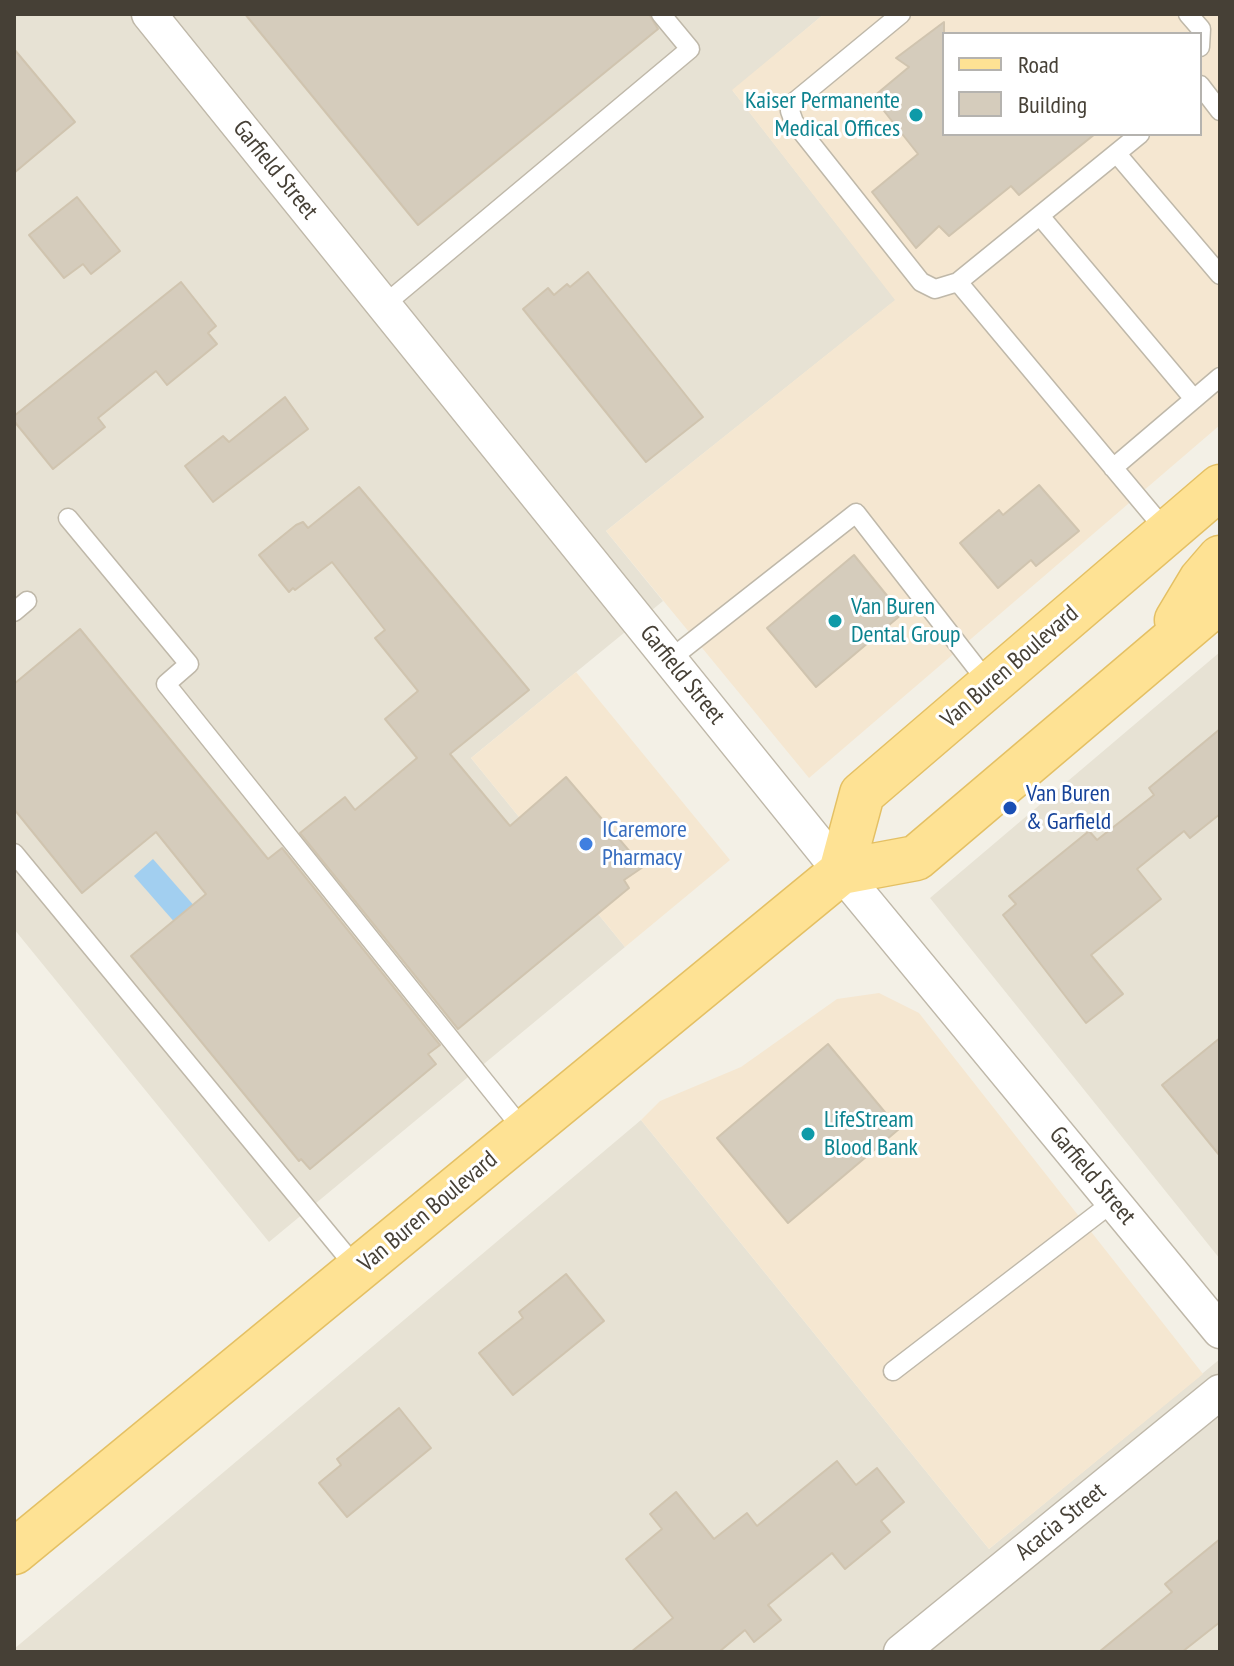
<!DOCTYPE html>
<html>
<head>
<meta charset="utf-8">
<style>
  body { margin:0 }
  #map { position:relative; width:1234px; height:1666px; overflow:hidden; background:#f3f0e6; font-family:"PT Sans Narrow",sans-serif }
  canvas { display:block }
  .frame { position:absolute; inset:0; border:16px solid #464036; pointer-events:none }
  .legend { position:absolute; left:942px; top:32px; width:260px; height:104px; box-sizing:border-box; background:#fff; border:2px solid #b5b3af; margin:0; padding:10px 14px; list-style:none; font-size:24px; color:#464036 }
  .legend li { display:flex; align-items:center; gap:16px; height:40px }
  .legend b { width:40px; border:2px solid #b5b3af }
</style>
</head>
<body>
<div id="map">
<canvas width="1234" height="1666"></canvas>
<div class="frame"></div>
<ul class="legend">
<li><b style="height:10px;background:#fee294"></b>Road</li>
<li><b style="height:22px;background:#d5ccbc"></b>Building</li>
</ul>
</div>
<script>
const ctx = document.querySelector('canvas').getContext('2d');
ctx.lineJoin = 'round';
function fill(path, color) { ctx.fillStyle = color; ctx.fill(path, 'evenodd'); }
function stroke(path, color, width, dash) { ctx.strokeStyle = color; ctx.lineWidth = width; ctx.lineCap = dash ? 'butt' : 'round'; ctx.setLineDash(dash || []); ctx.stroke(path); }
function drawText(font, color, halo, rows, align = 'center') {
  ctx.font = font + ' "PT Sans Narrow",sans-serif'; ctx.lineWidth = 6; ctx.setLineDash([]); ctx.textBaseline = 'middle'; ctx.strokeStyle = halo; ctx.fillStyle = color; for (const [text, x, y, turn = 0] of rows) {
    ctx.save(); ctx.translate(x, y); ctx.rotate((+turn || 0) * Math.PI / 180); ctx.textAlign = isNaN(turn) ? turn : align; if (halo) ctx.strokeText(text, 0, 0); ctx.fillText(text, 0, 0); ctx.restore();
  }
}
fill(new Path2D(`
  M 14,14 L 824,14 L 733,91 L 896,300 L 606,531 L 663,601 L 471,758 L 625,947 L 269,1242 L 14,929 Z
  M 1220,652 L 1220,1259 L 930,898 Z
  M 641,1120 L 989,1549 L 1220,1359 L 1220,1652 L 14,1652 L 14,1649 Z`), '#e7e2d4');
fill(new Path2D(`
  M 824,14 L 1220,14 L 1220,425 L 809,778 L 606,531 L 895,300 L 732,90 ZM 944,34 L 1200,34 L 1200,134 L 944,134 Z
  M 576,672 L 730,860 L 625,947 L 471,758 Z
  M 879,993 L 919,1013 L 1203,1374 L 989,1549 L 641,1120 L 660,1101 L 741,1067 L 837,999 Z`), '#f5e7d1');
fill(new Path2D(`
  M 153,859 L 196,908 L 177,925 L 134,876 Z`), '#a2cff0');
const building = new Path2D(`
  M 245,14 L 649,14 L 658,29 L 418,225 Z
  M 944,22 L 944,134 L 1095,134 L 1019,195 L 1011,186 L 949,236 L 939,226 L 916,248 L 872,192 L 918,154 L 873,97 L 909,67 L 896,58 Z
  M 14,49 L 75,122 L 14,173 Z
  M 77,197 L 120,251 L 91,274 L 83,264 L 64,278 L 29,235 Z
  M 588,272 L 703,417 L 646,462 L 523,309 L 548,288 L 554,295 L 567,284 L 570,287 Z
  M 181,282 L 216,326 L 208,333 L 217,344 L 167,385 L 156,371 L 98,418 L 105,427 L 53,469 L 14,421 L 14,416 Z
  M 285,397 L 308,429 L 213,502 L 185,466 L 223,436 L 229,442 Z
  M 1039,485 L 1079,531 L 1036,566 L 1031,560 L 998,588 L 960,543 L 999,510 L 1003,515 Z
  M 359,487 L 529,690 L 450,754 L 510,826 L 566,777 L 643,867 L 624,880 L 629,888 L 458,1029 L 300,833 L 345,797 L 355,810 L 417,758 L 385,719 L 418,691 L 375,638 L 385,630 L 332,562 L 295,590 L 293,588 L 289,592 L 259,555 L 296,525 L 303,522 L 308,528 Z
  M 854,555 L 902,614 L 816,687 L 767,628 Z
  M 80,629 L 268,859 L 282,848 L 440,1045 L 428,1054 L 436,1064 L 310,1169 L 301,1159 L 299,1161 L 131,956 L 206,894 L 156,832 L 82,893 L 14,809 L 14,684 Z
  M 1220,729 L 1220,814 L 1190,838 L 1184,831 L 1137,869 L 1161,899 L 1091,955 L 1123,994 L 1086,1023 L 1003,915 L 1016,904 L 1009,896 L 1089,831 L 1097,840 L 1154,795 L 1149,788 Z
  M 1220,1038 L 1220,1156 L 1162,1085 Z
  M 828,1044 L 899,1129 L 788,1223 L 717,1138 Z
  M 566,1274 L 604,1321 L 513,1395 L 479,1353 L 523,1318 L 519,1312 Z
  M 399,1408 L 431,1448 L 347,1517 L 319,1483 L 341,1465 L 337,1459 Z
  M 837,1461 L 856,1485 L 877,1468 L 904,1502 L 881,1521 L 890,1532 L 845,1569 L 832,1553 L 768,1605 L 781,1620 L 754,1642 L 745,1630 L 719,1652 L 631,1652 L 673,1618 L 626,1559 L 662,1529 L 650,1514 L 676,1492 L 714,1539 L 747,1513 L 757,1526 Z
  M 1220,1539 L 1220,1622 L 1182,1652 L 1099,1652 L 1172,1592 L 1165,1584 Z`);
fill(building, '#d5ccbc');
stroke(building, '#d0c4af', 2);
const service = new Path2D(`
  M 901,14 L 793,103 L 790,111 L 794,122 L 921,282 L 935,289 L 958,282 L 1140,134
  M 1188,14 L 1201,29 L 1200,47
  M 1200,85 L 1220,111
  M 1117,154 L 1220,275
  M 1040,216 L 1194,399
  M 958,282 L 1167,532
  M 384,305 L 690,49 L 661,14
  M 1113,468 L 1220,377
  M 68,518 L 189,664 L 166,684 L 525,1132
  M 14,612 L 27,601
  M 669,660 L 856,513 L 989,684
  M 14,853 L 358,1270
  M 893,1371 L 1113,1202`);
const minor = new Path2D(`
  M 149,14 L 841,872 L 1220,1331
  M 901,1652 L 1220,1392`);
const primary = new Path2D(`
  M 1177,620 L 1201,580 L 1220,558
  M 841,872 L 862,794 L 1220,487
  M 14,1552 L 841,872 L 916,858 L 1220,600`);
stroke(service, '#bfb8a9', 21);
stroke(minor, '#bfb8a9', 37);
stroke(primary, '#e4c064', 47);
stroke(service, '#fff', 18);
stroke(minor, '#fff', 34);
stroke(primary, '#fee294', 44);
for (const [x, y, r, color] of [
  [916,115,8,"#0f9aa8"],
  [835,621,8,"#0f9aa8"],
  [1010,808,8,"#1a4fb4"],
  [586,844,8,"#3f7fe0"],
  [808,1134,8,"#0f9aa8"]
]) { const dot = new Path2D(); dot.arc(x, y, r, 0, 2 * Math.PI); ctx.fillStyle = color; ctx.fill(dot); stroke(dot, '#fff', 3); }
drawText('24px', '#0d838f', '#fff', [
  ["Kaiser Permanente",900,101,"right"],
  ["Medical Offices",900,129,"right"],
  ["Van Buren",851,607],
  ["Dental Group",851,635],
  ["LifeStream",824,1120],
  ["Blood Bank",824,1148]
], 'left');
drawText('24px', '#464036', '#fff', [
  ["Garfield Street",275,170,51],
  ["Van Buren Boulevard",1010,667,-41],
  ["Garfield Street",682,675,51],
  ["Garfield Street",1092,1176,50],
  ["Van Buren Boulevard",428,1212,-40],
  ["Acacia Street",1061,1522,-39]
]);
drawText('24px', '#164399', '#fff', [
  ["Van Buren",1026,794],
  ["& Garfield",1026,822]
], 'left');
drawText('24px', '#366cbe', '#fff', [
  ["ICaremore",602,830],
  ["Pharmacy",602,858]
], 'left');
</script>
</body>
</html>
